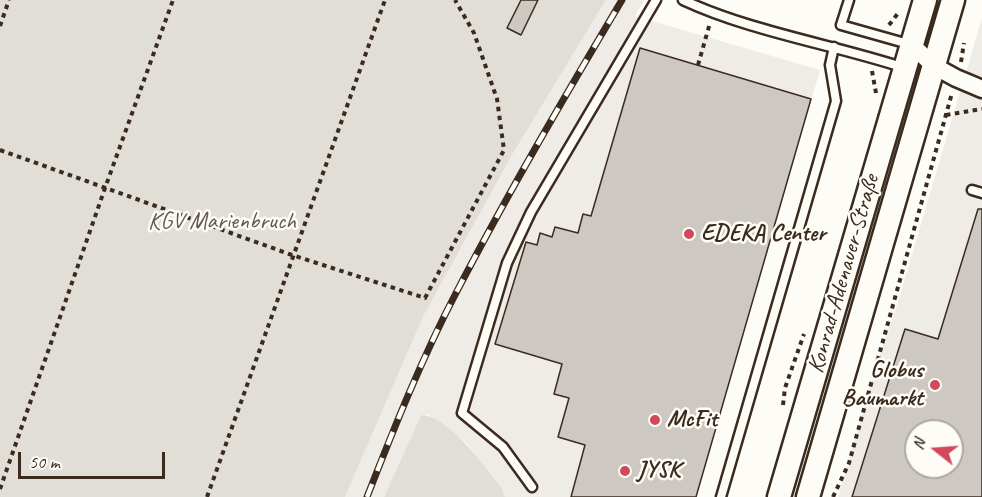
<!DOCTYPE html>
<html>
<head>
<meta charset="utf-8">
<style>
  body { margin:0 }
  #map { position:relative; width:982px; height:497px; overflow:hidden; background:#fdfcf7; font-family:Caveat,sans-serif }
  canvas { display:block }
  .north { position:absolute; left:904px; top:419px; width:60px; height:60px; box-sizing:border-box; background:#fdfcf7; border:2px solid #afa8a0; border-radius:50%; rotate:287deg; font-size:16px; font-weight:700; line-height:24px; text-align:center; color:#3b2a1e }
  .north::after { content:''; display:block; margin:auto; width:21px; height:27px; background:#d1495b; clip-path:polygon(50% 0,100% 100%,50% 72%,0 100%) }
  .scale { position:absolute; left:18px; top:452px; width:147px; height:27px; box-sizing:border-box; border:3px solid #3b2a1e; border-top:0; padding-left:8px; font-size:18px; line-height:21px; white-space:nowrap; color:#3b2a1e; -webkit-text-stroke:4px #fdfcf7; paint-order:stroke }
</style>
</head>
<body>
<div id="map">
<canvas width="982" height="497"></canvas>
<div class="north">N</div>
<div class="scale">50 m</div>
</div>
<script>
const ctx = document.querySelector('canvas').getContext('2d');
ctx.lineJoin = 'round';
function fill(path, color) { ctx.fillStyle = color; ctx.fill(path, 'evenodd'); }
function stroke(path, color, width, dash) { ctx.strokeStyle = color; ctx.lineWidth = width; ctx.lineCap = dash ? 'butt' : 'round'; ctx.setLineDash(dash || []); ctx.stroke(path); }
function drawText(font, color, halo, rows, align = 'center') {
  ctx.font = font + ' Caveat,sans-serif'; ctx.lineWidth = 5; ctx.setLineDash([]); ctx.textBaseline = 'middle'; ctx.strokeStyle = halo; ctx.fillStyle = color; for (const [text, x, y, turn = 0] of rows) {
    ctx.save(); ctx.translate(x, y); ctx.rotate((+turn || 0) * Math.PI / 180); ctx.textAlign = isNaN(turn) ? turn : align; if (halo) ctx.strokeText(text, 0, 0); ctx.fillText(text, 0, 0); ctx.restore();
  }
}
fill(new Path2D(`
  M 606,0 L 644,0 L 635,16 L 820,70 L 696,497 L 505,497 L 502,488 L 465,442 L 429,415 L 421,415 L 384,497 L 345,497 L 423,317 L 512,155 Z
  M 982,18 L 982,497 L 838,497 L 875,369 L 897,305 ZM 916,431 L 952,431 L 952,467 L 916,467 Z`), '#efece7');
fill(new Path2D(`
  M 0,0 L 606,0 L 512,155 L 423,317 L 345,497 L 0,497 Z
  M 421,415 C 448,415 486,468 502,488 L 505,497 L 384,497 Z`), '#e1ded7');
const building = new Path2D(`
  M 521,0 L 538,0 L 521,35 L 507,28 Z
  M 640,48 L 811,99 L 696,497 L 571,497 L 585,445 L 558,437 L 569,398 L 554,394 L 562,364 L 495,344 L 526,242 L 537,245 L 540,233 L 552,237 L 555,227 L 578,233 L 583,214 L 591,216 Z
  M 978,209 L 982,209 L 982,497 L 852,497 L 905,329 L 938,339 ZM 916,431 L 952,431 L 952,467 L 916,467 Z`);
fill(building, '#cdc8c2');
stroke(building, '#3b2a1e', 1.5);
const lane = new Path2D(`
  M 683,0 C 752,32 832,44 905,68
  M 849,0 L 841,25 L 912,45
  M 972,190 L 982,193
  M 532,487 L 503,447 L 462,413 L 507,263 L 531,212 L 656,0
  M 721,497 L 836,101 L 830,65 L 834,47`);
const street = new Path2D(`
  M 912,45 L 934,66 L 956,78 L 982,89`);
const secondary = new Path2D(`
  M 779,497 L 925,0
  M 808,497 L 953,0`);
stroke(lane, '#3b2a1e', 13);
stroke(street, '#3b2a1e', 21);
stroke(secondary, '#3b2a1e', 27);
stroke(new Path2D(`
  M 889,25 L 899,12
  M 0,26 L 9,0
  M 961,62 L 964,43
  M 698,65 L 710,23
  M 872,71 L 876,93
  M 946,115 L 982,109
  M 0,150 L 292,255 L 425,298 L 504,150 L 497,99 L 474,33 L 455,0
  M 783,405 L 785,388 L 804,334
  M 0,489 L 105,188 L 173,0
  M 207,497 L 385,0
  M 833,497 L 849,463 L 952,93`), '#3b2a1e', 4, [4.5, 4.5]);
stroke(lane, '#fdfcf7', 8);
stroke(street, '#fdfcf7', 16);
stroke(secondary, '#fdfcf7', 22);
const rail = new Path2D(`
  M 367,497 C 394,428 422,358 456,293 C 508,193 565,96 622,0`);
stroke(rail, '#3b2a1e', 7);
stroke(rail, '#fdfcf7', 4.5, [14]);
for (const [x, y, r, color] of [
  [689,234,6,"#d1495b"],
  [935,385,6,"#d1495b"],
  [655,420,6,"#d1495b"],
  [625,471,6,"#d1495b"]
]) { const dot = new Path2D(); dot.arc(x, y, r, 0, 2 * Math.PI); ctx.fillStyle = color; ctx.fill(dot); stroke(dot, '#fdfcf7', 2); }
drawText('24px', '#64574c', '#fdfcf7', [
  ["KGV Marienbruch",222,222]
]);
drawText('bold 24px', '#3b2a1e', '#fdfcf7', [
  ["EDEKA Center",701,234],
  ["Globus",923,371,"right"],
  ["Baumarkt",923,399,"right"],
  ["McFit",667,420],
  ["JYSK",637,471]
], 'left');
drawText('24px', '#3b2a1e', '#fdfcf7', [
  ["Konrad-Adenauer-Straße",844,274,-74]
]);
</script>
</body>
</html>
